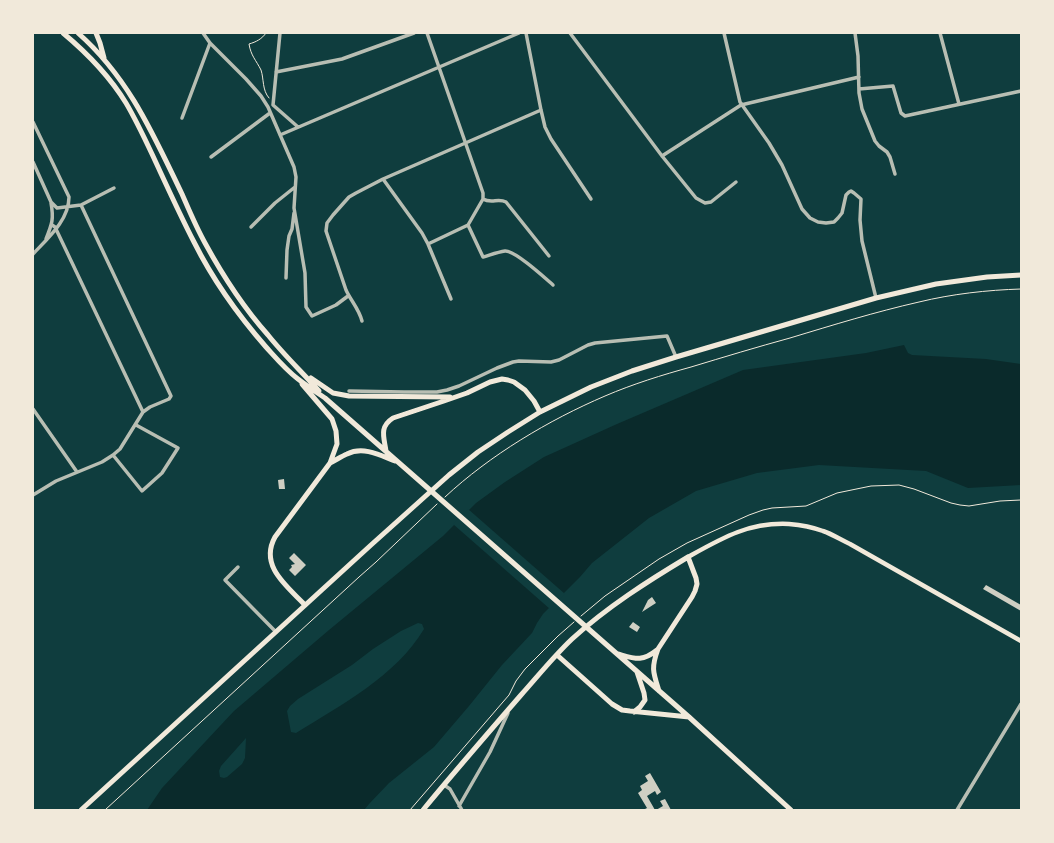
<!DOCTYPE html>
<html>
<head>
<meta charset="utf-8">
<style>
  body { margin:0 }
  #map { position:relative; width:1054px; height:843px; overflow:hidden; background:#0f3d3e; font-family:"Alegreya Sans",sans-serif }
  canvas { display:block }
  .frame { position:absolute; inset:0; border:34px solid #f1e9da; pointer-events:none }
</style>
</head>
<body>
<div id="map">
<canvas width="1054" height="843"></canvas>
<div class="frame"></div>
</div>
<script>
const ctx = document.querySelector('canvas').getContext('2d');
ctx.lineJoin = 'round';
function fill(path, color) { ctx.fillStyle = color; ctx.fill(path, 'evenodd'); }
function stroke(path, color, width, dash) { ctx.strokeStyle = color; ctx.lineWidth = width; ctx.lineCap = dash ? 'butt' : 'round'; ctx.setLineDash(dash || []); ctx.stroke(path); }
fill(new Path2D(`
  M 904,345 L 908,353 L 912,355 L 986,359 L 1021,364 L 1021,485 L 968,488 L 926,471 L 819,465 L 757,473 L 696,491 L 649,518 L 592,563 L 580,577 L 543,614 L 537,623 L 532,633 L 502,665 L 469,706 L 434,747 L 389,783 L 369,804 L 364,810 L 147,810 L 162,788 L 234,711 L 329,630 L 443,536 L 476,503 L 505,482 L 544,457 L 617,424 L 743,370 L 866,353 ZM 418,623 L 422,624 L 424,629 C 396,676 341,705 296,733 L 291,732 L 287,711 L 290,706 L 298,699 L 352,665 L 373,649 L 401,631 ZM 246,738 L 245,758 L 242,764 L 227,777 L 224,778 L 220,777 L 219,771 L 221,766 Z`), '#0a2a2b');
fill(new Path2D(`
  M 468,509 L 565,594 L 550,609 L 453,524 Z`), '#0f3d3e');
fill(new Path2D(`
  M 284,479 L 285,489 L 279,489 L 278,480 Z
  M 294,553 L 306,565 L 295,576 L 289,570 L 292,567 L 291,565 L 295,564 L 289,558 Z
  M 986,585 L 1021,605 L 1021,611 L 983,589 Z
  M 652,597 L 656,603 L 642,612 L 648,600 Z
  M 633,622 L 640,627 L 637,632 L 629,627 Z
  M 650,773 L 661,792 L 657,795 L 655,791 L 647,796 L 655,810 L 643,810 L 647,808 L 638,793 L 642,790 L 640,786 L 648,781 L 645,776 Z
  M 665,799 L 671,810 L 656,810 L 663,806 L 660,801 Z`), '#cfcfc3');
stroke(new Path2D(`
  M 266,33 C 262,39 256,42 249,44 C 251,56 256,60 261,70 C 264,79 262,90 269,98
  M 445,497 C 490,455 549,420 605,396 C 633,384 662,375 691,367 C 724,357 757,347 790,338 C 833,325 875,312 919,302 C 952,294 987,290 1021,289
  M 581,616 L 605,596 L 659,559 L 687,543 L 749,515 L 763,510 L 772,508 L 806,506 L 837,493 L 871,486 L 899,485 L 914,489 L 951,503 L 960,505 L 969,506 L 1000,501 L 1021,500
  M 105,810 L 359,577 L 376,562 L 437,504
  M 410,810 L 509,695 L 516,681 L 525,669 L 558,636 L 574,622`), '#f1e9da', 1);
stroke(new Path2D(`
  M 203,33 L 210,43 L 246,79 L 261,96 L 268,107 L 294,167 L 296,177 L 294,208 L 305,273 L 306,307 L 312,316 L 336,305 L 348,296
  M 427,33 L 483,193 L 483,199 L 468,225 L 428,244
  M 526,33 L 541,110 L 545,127 L 551,139 L 591,199
  M 570,33 L 662,156 L 696,198 L 705,203 L 711,202 L 736,182
  M 724,33 L 740,102 L 769,143 L 782,165 L 802,209 L 810,218 L 818,222 L 826,223 L 834,222 L 838,218 L 842,213 L 846,195 L 849,192 L 851,191 L 854,193 L 861,199 L 860,220 L 862,241 L 876,298
  M 855,33 L 858,56 L 859,93 L 862,109 L 875,141 L 879,146 L 887,152 L 890,157 L 895,174
  M 940,33 L 959,104
  M 276,72 L 342,59 L 414,33
  M 859,89 L 893,86 L 901,113 L 905,116 L 1021,91
  M 273,105 L 280,33
  M 273,105 L 298,127
  M 182,118 L 210,43
  M 33,122 L 69,197 C 69,220 48,238 33,254
  M 280,135 L 519,33
  M 662,156 L 741,105 L 859,77
  M 211,157 L 270,113
  M 33,162 L 51,202 L 57,208 L 81,205 L 114,188
  M 383,179 L 422,233 L 428,244 L 451,299
  M 483,199 C 491,204 498,198 506,202 L 549,256
  M 52,225 L 55,227 L 143,412
  M 468,225 L 483,257 C 490,255 498,252 505,251 C 515,250 545,278 553,285
  M 251,227 L 275,203 L 295,187
  M 46,239 C 52,224 54,219 51,203
  M 286,278 L 287,250 L 289,236 L 292,229 L 294,213
  M 362,321 C 359,309 351,301 346,290 L 326,231 L 327,223 L 333,215 L 349,197 L 356,193 L 383,179 L 541,110
  M 349,391 L 404,392 L 437,392 L 447,390 L 459,386 L 497,368 L 513,362 L 519,361 L 551,362 L 559,360 L 588,345 L 595,343 L 667,336 L 676,357
  M 33,409 L 77,472
  M 113,455 L 142,491 L 162,473 L 178,448 L 136,425
  M 33,495 L 56,481 L 102,462 L 113,455 L 120,449 L 143,412 L 150,407 L 169,399 L 171,396 L 81,205
  M 238,567 L 225,580 L 276,632
  M 444,785 L 450,789 L 462,810
  M 459,806 L 490,752 L 508,713
  M 957,810 L 1021,704`), '#b8beb3', 3.5);
stroke(new Path2D(`
  M 688,557 C 722,538 749,522 789,524 C 801,525 812,527 823,531 C 832,534 841,540 850,544 L 1021,641`), '#f1e9da', 4.5);
stroke(new Path2D(`
  M 63,33 C 87,53 110,77 126,103 C 136,120 144,137 152,154 C 166,184 179,213 194,242 C 213,280 238,315 266,347 C 276,358 286,370 298,379 C 307,386 316,392 325,398 L 689,717 L 791,810
  M 78,33 C 129,78 153,134 182,194 C 189,210 196,227 205,243 C 223,276 243,307 268,335 C 284,355 302,372 319,391
  M 96,33 L 100,43 L 104,58
  M 311,378 L 333,393 L 349,396 L 450,397
  M 302,384 L 332,419 L 336,431 L 337,444 L 330,463 L 275,537 C 259,566 287,586 305,605
  M 386,451 C 384,437 379,427 393,418 L 444,401 L 467,393 L 490,382 L 502,379 L 508,380 L 514,382 L 525,390 L 534,401 L 540,412
  M 330,463 C 336,460 342,456 347,454 C 363,446 380,455 395,461
  M 618,654 C 636,659 642,662 657,650
  M 557,655 L 612,704 L 622,710 L 630,711 L 689,717
  M 634,712 L 640,707 L 645,700 L 644,693 L 637,672
  M 81,810 L 371,545 L 449,475 L 478,452 L 508,432 L 540,412 L 591,387 L 632,371 L 676,357 L 876,298 L 936,284 L 987,277 L 1021,275
  M 423,810 C 455,771 488,733 521,695 C 538,676 554,656 572,639 C 607,607 648,581 688,557 L 696,578 L 697,584 L 695,591 L 692,597 L 658,649 C 651,668 653,672 659,691`), '#f1e9da', 5);
</script>
</body>
</html>
